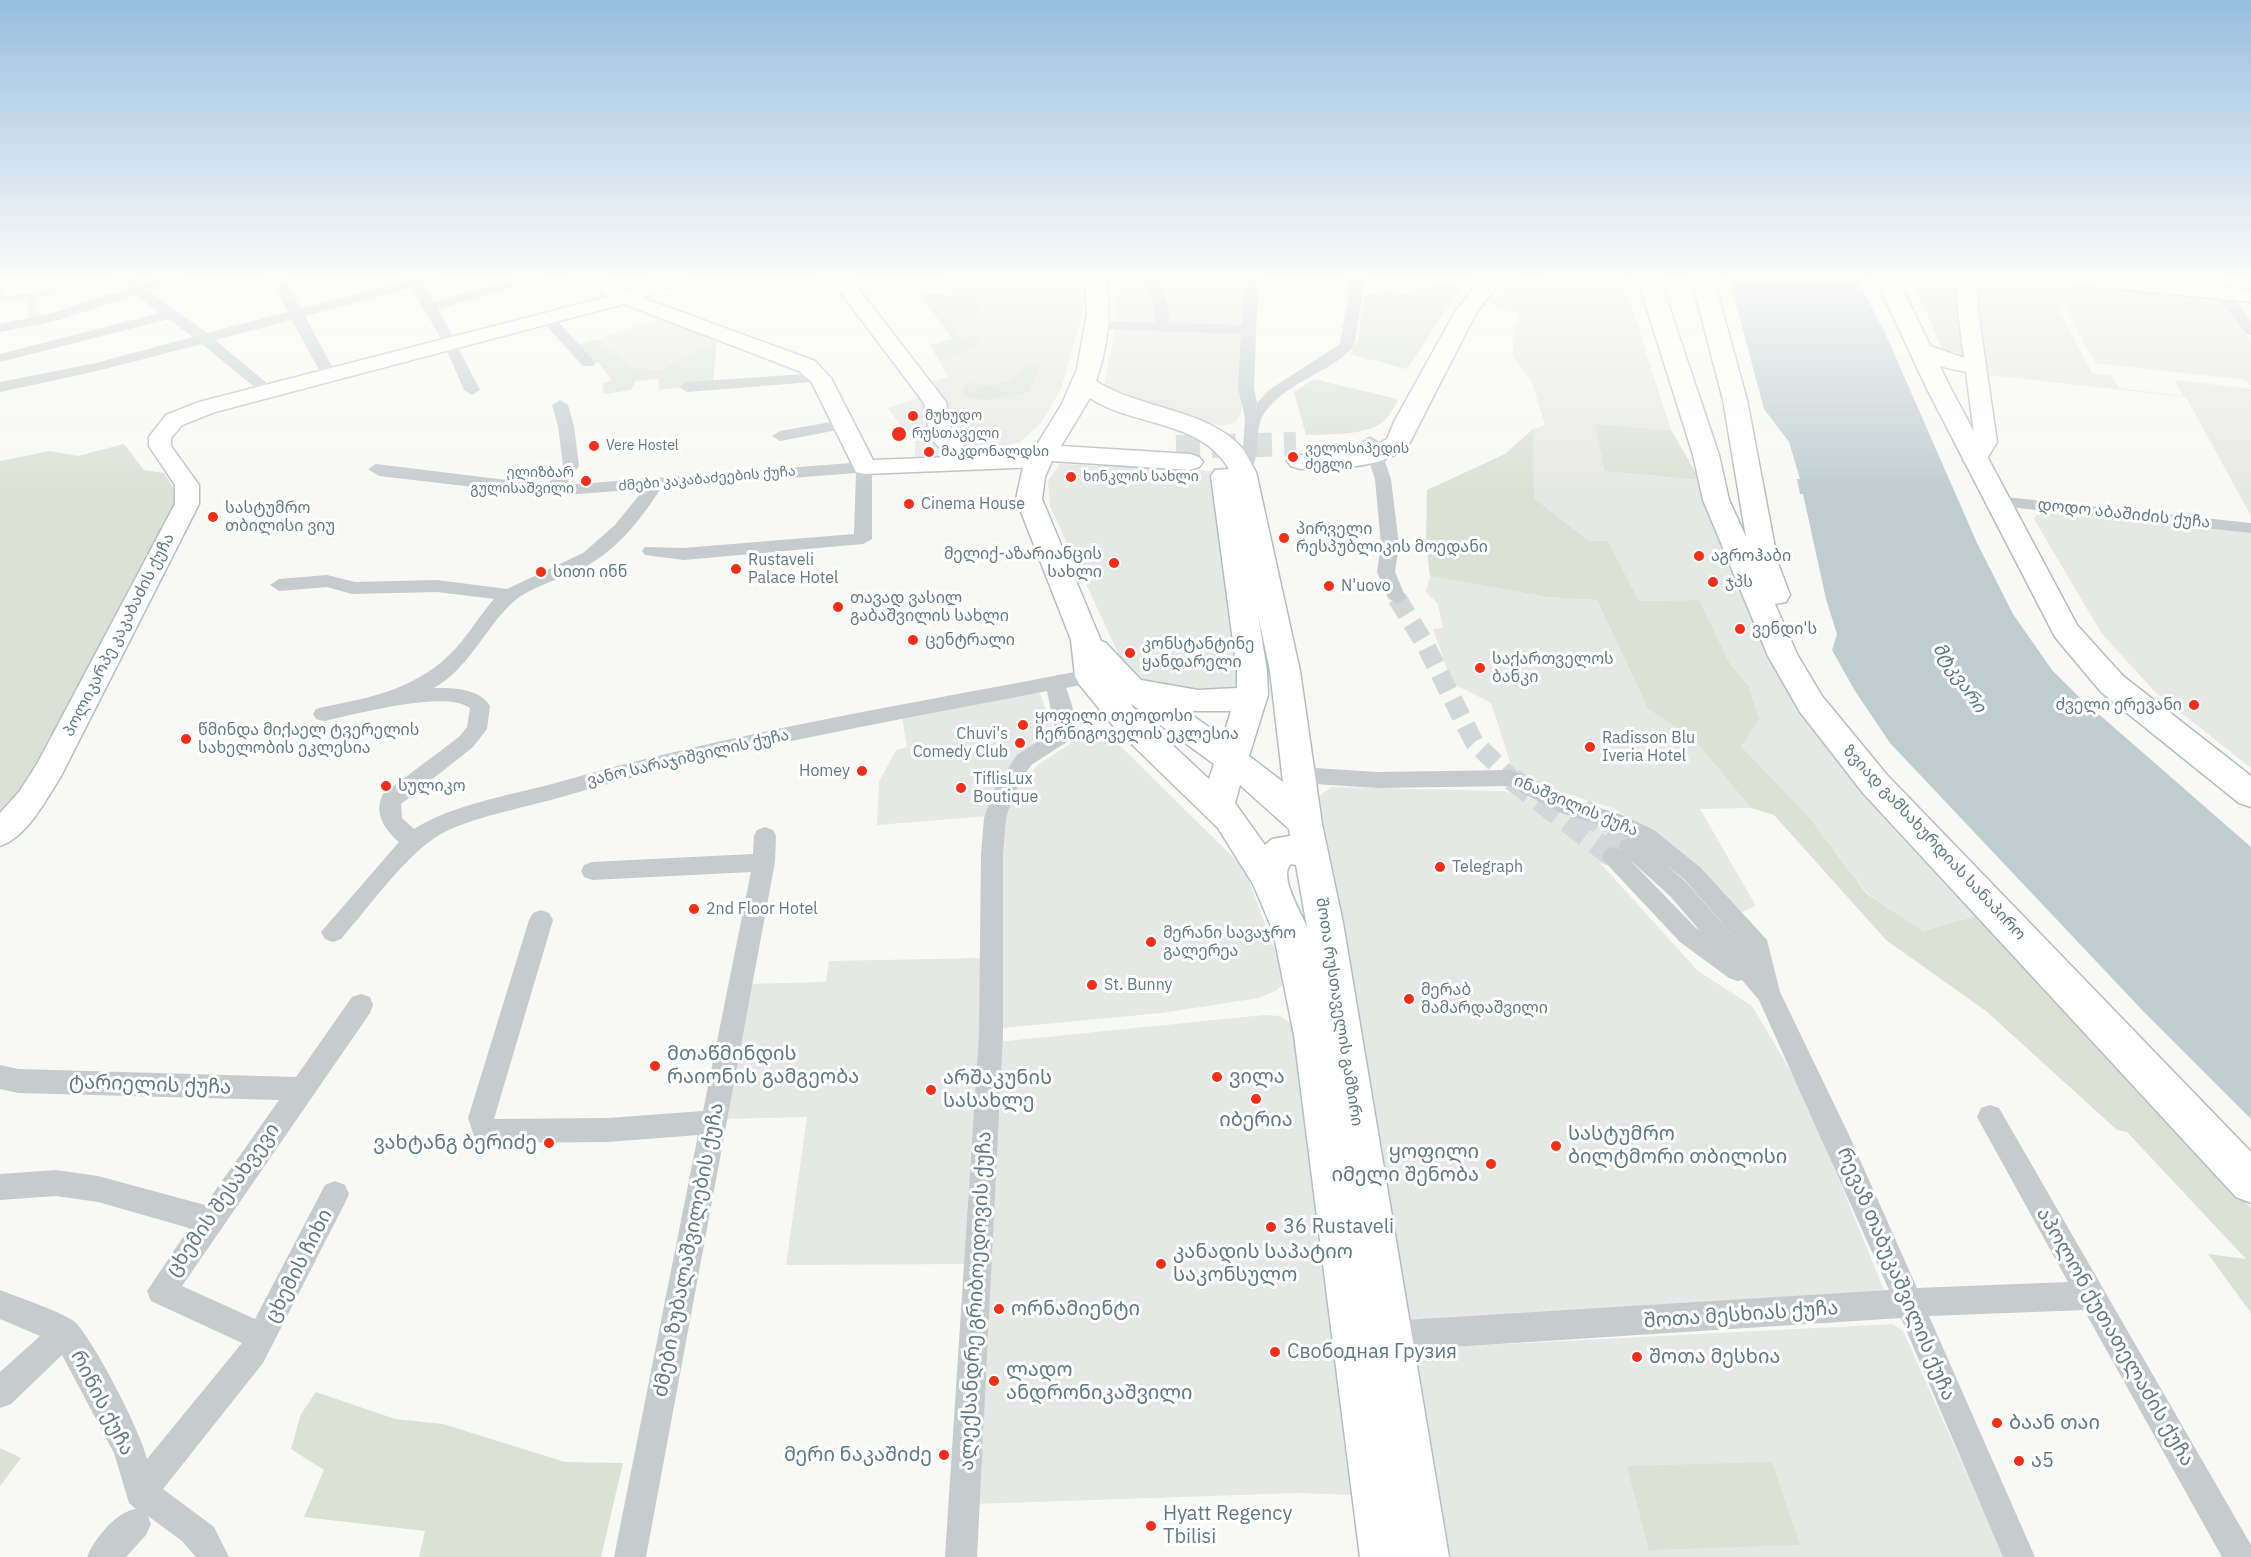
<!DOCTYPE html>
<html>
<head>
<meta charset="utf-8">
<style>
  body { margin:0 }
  canvas { display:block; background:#f8f8f5 }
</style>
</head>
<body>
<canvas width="2251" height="1557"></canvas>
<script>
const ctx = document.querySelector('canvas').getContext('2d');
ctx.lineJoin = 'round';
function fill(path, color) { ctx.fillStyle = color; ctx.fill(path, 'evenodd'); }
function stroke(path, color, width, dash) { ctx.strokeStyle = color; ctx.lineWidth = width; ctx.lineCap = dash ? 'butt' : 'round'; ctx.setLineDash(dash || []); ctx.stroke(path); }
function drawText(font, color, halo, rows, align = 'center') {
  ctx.font = font + ' "IBM Plex Sans","Noto Sans Georgian",sans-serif'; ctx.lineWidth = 6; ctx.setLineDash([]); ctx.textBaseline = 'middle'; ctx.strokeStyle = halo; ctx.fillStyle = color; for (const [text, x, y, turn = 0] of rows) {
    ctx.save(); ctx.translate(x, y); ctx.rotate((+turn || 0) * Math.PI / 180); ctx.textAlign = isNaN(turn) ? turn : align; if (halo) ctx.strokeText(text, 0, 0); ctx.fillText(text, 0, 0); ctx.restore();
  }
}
fill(new Path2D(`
  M 951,277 L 1080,277 L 1083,311 L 1061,389 L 1041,423 L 1020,442 L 948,461 L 914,464 L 916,431 L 905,431 L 888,408 L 927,395 L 920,385 L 948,377 L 940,362 L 981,346 L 960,338 L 949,318 L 979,317 L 977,295 L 949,294 Z
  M 1110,277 L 1246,277 L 1244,326 L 1115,323 L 1117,302 Z
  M 1544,277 L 1622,277 L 1671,430 L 1595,424 L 1604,471 L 1700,480 L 1872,798 L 1976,916 L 1923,931 L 1868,894 L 1809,817 L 1741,746 L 1748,685 L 1730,664 L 1699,600 L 1639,601 L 1608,541 L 1589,541 L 1534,498 L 1533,429 L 1545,425 L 1532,382 L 1513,356 L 1513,338 L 1520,313 L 1490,307 L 1514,279 L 1545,284 Z
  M 1985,277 L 2038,277 L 2212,295 L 2219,298 L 2251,341 L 2251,385 L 2244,380 L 2095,363 L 2063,303 L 2055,302 L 2092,373 L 2112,376 L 2119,388 L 2183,396 L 2175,380 L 2251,389 L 2251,516 L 2186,397 L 1988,375 L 1975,290 Z
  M 2105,277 L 2204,277 L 2209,285 L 2202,288 Z
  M 666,316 L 723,337 L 661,370 L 631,368 L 598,339 Z
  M 1116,327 L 1246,333 L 1241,413 L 1235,423 L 1222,426 L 1202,422 L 1114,392 L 1104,385 Z
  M 1060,464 L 1213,471 L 1247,693 L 1151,687 L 1123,664 L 1050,506 L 1048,481 Z
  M 2061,508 L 2251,533 L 2251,768 L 2156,693 L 2102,634 L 2034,519 L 2039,510 Z
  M 1430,576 L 1547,597 L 1597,600 L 1648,709 L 1694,739 L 1751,808 L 1700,809 L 1756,906 L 1740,913 L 1675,850 L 1615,809 L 1515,777 L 1491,703 L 1452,683 L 1433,629 L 1443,628 L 1438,604 L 1426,592 Z
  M 1039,691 L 1056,736 L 1039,744 L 988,816 L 877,825 L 879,782 L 896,750 L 907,747 L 902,717 Z
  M 1102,728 L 1238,862 L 1248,878 L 1286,981 L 1277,990 L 1259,998 L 1162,1013 L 1002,1028 L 1002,832 L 1010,795 L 1039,764 L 1084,735 Z
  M 1332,787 L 1503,791 L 1575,811 L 1632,842 L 1601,864 L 1698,971 L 1752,1006 L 1803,1092 L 1886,1295 L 1414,1322 L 1401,1314 L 1319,796 Z
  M 984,958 L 970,1264 L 786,1265 L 807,1117 L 722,1119 L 747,984 L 826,982 L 829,961 Z
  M 1264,1015 L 1280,1016 L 1292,1024 L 1354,1495 L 1299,1493 L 973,1504 L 997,1042 Z
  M 1893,1324 L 1903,1331 L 2004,1557 L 1441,1557 L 1410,1359 L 1427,1348 Z`), '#e6e8e6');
fill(new Path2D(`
  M 1911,277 L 1962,277 L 1970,361 L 1945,354 Z
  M 1425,283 L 1463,285 L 1407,369 L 1349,354 L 1358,341 L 1364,297 L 1384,291 L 1412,294 Z
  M 0,285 L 3,297 L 56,289 L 55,295 L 33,300 L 40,316 L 29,319 L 27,298 L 0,300 Z
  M 921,295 L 978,295 L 980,317 L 950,318 L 960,338 L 977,336 L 981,346 L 940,362 L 930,345 L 952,339 Z
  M 598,339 L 631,368 L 661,370 L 717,340 L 713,383 L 659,390 L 659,379 L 636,381 L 631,390 L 604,394 L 602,384 L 611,380 L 599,363 L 591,363 L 576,345 Z
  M 1026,364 L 1041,365 L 1029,392 L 985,400 L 962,396 L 966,382 C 988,388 1014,387 1026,364 Z
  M 1314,379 L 1397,399 L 1397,402 C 1393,408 1389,417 1383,422 C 1364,436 1329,434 1306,435 L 1294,392 Z
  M 1595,424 L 1671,430 L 1700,480 L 1604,471 Z
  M 1533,429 L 1534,498 L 1589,541 L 1608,541 L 1639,601 L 1699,600 L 1730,664 L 1748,685 L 1759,719 L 1741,746 L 1809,817 L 1867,894 L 1923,931 L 1976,916 L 2192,1150 L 2251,1208 L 2251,1313 L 2208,1254 L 2246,1259 L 2127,1132 L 2117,1130 L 1986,1011 L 1886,940 L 1774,815 L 1751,808 L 1694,739 L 1648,709 L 1597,600 L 1547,597 L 1430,576 L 1426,543 L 1427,490 L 1505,454 Z
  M 124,444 L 144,470 L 164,473 L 179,497 L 90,672 C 55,718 37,773 0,818 L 0,461 L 50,451 L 78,456 Z
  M 316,1392 L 395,1419 L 443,1424 L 565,1462 L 623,1463 L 601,1557 L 419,1557 L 425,1531 L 304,1517 L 324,1470 L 291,1449 L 301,1414 Z
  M 0,1448 L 21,1458 L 0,1486 Z
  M 1772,1462 L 1800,1545 L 1649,1550 L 1627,1466 Z`), '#dbe1d5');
fill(new Path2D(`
  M 1729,277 L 1856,277 L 1886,335 L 1977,543 L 2013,614 L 2052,670 L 2078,696 L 2251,847 L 2251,1119 L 2144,1012 L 1890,743 L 1855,691 L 1832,650 L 1837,634 L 1826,599 L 1803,494 L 1800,494 L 1797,479 L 1800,479 L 1789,442 L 1764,409 Z`), '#bfcdd0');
stroke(new Path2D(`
  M 1397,598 L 1425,644 L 1474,742 L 1514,781`), '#d2d8d8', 19, [19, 10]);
stroke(new Path2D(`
  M 1512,779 L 1613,856
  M 1582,809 L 1630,846`), '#d2d8d8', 23, [23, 12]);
stroke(new Path2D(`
  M 1176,447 L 1296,444`), '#d2d8d8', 24, [24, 12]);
const secondary = new Path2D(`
  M 572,277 L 598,277 L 626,291 L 658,277 L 685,277 L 682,281 L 643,298 L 815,361 L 831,378 L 873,460 L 949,457 L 930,438 L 924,403 L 839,290 L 822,277 L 846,277 L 853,282 L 946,402 L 952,436 L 975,456 L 1040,453 L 1048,455 L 1052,460 L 1048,465 L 1040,467 L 864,474 L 856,472 L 811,381 L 799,371 L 624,304 L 215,412 L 182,425 L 171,438 L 171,446 L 199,485 L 199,504 L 60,778 C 45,801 27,837 0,846 L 0,813 L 19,792 L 37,764 L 175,504 L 175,485 L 149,446 L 149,437 L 166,415 L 199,402 L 607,297 Z
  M 1959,277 L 1979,277 L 1977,304 L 1997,442 L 1983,465 L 1967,465 L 1963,460 L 1975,442 L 1966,372 C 1948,368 1920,364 1909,348 L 1912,344 L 1919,342 L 1964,358 L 1957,304 Z
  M 2049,277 L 2120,277 L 2251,290 L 2251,302 L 2059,283 Z`);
const primary = new Path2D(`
  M 1084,277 L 1106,277 C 1112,313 1108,346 1096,381 C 1139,409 1208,409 1242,448 C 1247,455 1251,464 1256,472 L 1300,671 L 1322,824 L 1343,923 L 1449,1557 L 1360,1557 L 1294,1035 L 1273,931 L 1253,884 L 1218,828 L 1114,727 L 1079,684 L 1075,676 L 1071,640 L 1016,499 L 1023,467 L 1062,404 L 1077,369 L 1087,313 ZM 1090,398 C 1133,427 1200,419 1229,469 L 1215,470 L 1211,476 L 1237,671 L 1237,688 L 1198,690 L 1141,680 L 1106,643 L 1101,641 L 1042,499 L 1045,477 L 1052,461 L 1190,470 L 1199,467 L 1203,462 L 1199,457 L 1190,454 L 1061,446 ZM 1258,615 L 1270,671 L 1283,782 L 1249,756 L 1268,695 L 1267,671 ZM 1130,703 L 1214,764 L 1209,779 L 1136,711 ZM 1186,711 L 1231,711 L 1223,737 ZM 1240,785 L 1289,829 L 1290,836 L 1272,839 L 1265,845 L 1235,803 ZM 1291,864 L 1296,865 L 1307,927 C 1301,912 1278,876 1291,864 Z
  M 1482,277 L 1504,277 L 1476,313 L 1407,448 C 1375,470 1338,467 1300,469 L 1291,466 L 1287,461 L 1291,456 L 1365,450 L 1387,439 L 1394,422 L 1455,312 Z
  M 1875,277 L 1897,277 L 1950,387 L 2077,625 L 2123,676 L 2251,776 L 2251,807 L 2239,803 L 2101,692 L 2055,637 L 1926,387 Z`);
const highway = new Path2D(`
  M 1637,277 L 1659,277 L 1719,455 L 1729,500 L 1746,537 L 1723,400 L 1691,277 L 1713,277 L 1747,400 L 1778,563 L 1790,595 L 1786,602 L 1775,604 L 1798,656 L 1822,696 L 1887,775 L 2251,1152 L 2251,1203 L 2236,1197 L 1863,793 L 1800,712 L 1768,656 L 1703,500 L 1693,455 Z`);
stroke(secondary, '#b7bfc2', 3);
stroke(primary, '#b6bdc0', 3);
stroke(highway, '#b8bdbf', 3);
fill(new Path2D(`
  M 114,277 L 130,277 L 140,285 L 164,277 L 185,277 L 149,291 L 207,333 L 288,312 L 270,277 L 284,277 L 301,309 L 408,280 L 406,277 L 443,277 L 424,284 L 434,302 L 524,277 L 547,277 L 438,309 L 480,390 L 472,395 L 464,390 L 444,344 L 412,288 L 305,316 L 337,376 L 334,379 L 324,379 L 292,320 L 215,340 L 274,389 L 277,392 L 274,395 L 264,395 L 202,344 L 97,371 L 0,392 L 0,382 L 96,363 L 193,337 L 169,319 L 0,362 L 0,354 L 160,313 L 136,295 L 56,321 L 0,332 L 0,324 L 48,314 L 128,289 Z
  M 1144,277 L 1158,277 L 1168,307 L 1169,323 L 1242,325 L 1244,277 L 1258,277 L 1254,388 L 1257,403 L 1269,390 L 1340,344 L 1348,298 L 1348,277 L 1362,277 L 1362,298 L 1354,346 C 1332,373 1282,382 1262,417 C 1255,429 1261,456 1249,475 L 1237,475 L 1235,472 L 1243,448 L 1245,418 L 1238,388 L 1241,334 L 1098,329 L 1091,325 L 1098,321 L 1155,323 L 1154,307 Z
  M 2203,277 L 2217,277 L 2251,321 L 2251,335 L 2246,334 Z
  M 547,314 L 552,315 L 593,360 L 595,363 L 593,366 L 583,366 L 542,321 L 542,315 Z
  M 820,373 L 825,375 L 828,378 L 825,381 L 687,392 L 679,387 L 687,382 Z
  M 560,400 L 568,405 L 574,426 L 579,466 L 565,485 L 864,462 L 872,467 L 872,539 L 863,544 L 684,560 L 645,555 L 642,551 L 645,547 L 684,548 L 854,534 L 856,473 L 661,488 C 640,521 614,554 577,571 C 556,581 529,587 511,604 C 483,631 469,668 434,688 C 453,688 479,688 490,706 L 487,729 L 473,747 L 401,804 L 402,818 L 414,829 C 454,804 507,796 552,784 C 728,733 910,704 1090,669 L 1097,671 L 1100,676 L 1097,681 L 1066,688 C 1071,701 1080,726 1073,738 L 1031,765 L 1014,793 L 1006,818 L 1003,854 L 1003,1034 L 977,1557 L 945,1557 L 979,1034 L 981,854 L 984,818 L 993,791 L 1017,755 L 1055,730 L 1047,691 C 884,723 718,751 558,798 C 526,807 469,818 441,834 C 406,854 369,907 341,939 L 333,942 L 325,939 L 321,932 L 399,842 C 385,830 373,813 383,794 L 459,737 L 467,727 L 470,708 C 445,689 354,715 323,721 L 316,719 L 313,714 L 316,709 L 323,707 C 374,697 420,688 457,647 C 470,632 481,614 494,599 L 437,592 L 352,594 L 327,587 L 279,591 L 270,585 L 279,579 L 327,575 L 355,582 L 437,580 L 507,589 L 583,553 L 615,525 L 644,489 L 551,496 L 379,476 L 368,469 L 376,464 L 547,485 L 563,466 L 558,426 L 552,405 Z
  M 842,420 L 850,425 L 848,428 L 780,441 L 772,436 L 780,431 Z
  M 1370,436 L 1378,441 L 1391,479 L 1399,545 L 1395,572 L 1406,598 L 1397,604 L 1388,598 L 1377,572 L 1381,545 L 1375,479 L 1362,441 Z
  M 1996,496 L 2251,523 L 2251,533 L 1990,505 L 1988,501 L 1990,497 Z
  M 1300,767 L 1377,772 L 1512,770 L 1576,801 L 1620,814 L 1654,830 L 1701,868 L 1767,940 L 1780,992 L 1849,1135 L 1917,1288 L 2068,1282 L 1977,1117 L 1981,1108 L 1990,1105 L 1999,1108 L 2251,1545 L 2251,1557 L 2222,1557 L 2084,1310 L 1929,1316 L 2035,1557 L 2003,1557 L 1901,1318 L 1390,1351 L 1380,1346 L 1375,1336 L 1380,1326 L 1390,1321 L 1889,1290 L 1759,1000 L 1742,980 L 1737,981 L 1729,978 L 1680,942 L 1605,862 L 1602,856 L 1605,850 L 1613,847 L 1621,850 L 1619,846 L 1622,840 L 1629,838 L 1605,826 L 1561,813 L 1509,786 L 1377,788 L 1300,783 L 1293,781 L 1290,775 L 1293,769 ZM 1629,859 L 1670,896 L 1700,931 L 1696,928 ZM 1665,864 L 1685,880 L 1749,954 L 1686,882 Z
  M 765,827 L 773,830 L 776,836 L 775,862 L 646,1557 L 614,1557 L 698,1135 L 608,1142 L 492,1143 L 474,1136 L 468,1118 L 529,920 L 533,913 L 541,910 L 549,913 L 553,920 L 494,1119 L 608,1118 L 703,1111 L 751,872 L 592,880 L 584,877 L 581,871 L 584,865 L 592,862 L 753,854 L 754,836 L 757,830 Z
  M 361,994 L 370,997 L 373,1005 L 370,1013 L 182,1286 L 255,1319 L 325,1185 L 335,1181 L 345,1185 L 349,1194 L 345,1203 L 263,1363 L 163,1489 L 214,1527 L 229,1557 L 196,1557 L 182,1541 L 148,1516 L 151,1524 L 146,1535 L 126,1557 L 87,1557 C 94,1539 117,1511 136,1509 L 129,1503 L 114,1453 L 62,1355 L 11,1404 L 0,1408 L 0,1372 L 40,1336 L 0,1319 L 0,1290 C 15,1296 68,1314 76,1323 C 96,1345 140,1430 147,1459 L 242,1343 L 151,1301 L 147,1291 L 189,1228 L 98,1202 L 56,1196 L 0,1200 L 0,1174 L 56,1170 L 98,1176 L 205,1205 L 279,1100 L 18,1093 L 0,1089 L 0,1065 L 18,1069 L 296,1077 L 352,997 Z`), '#c6cbce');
fill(secondary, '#fff');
fill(primary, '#fff');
fill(highway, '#fff');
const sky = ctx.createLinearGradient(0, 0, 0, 495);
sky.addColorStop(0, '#97bede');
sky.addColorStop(0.56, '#fcfcfa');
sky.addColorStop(1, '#fcfcfa00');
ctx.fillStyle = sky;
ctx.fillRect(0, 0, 2251, 495);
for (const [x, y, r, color] of [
  [913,416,6,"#f52e18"],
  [899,434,8,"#f52e18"],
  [594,446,6,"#f52e18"],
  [929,452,6,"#f52e18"],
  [1293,457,6,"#f52e18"],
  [1071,477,6,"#f52e18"],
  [586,481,6,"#f52e18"],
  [909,504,6,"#f52e18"],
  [213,517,6,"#f52e18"],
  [1284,538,6,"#f52e18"],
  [1699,556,6,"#f52e18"],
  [1114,563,6,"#f52e18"],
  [736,569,6,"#f52e18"],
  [541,572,6,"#f52e18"],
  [1713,582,6,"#f52e18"],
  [1329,586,6,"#f52e18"],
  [838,607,6,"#f52e18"],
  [1740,629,6,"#f52e18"],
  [913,640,6,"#f52e18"],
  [1130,653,6,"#f52e18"],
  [1480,668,6,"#f52e18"],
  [2194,705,6,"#f52e18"],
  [1023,725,6,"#f52e18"],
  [186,739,6,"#f52e18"],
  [1020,743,6,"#f52e18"],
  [1590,747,6,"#f52e18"],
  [862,771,6,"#f52e18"],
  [386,786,6,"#f52e18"],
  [961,788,6,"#f52e18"],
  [1440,867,6,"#f52e18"],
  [694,909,6,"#f52e18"],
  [1151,942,6,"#f52e18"],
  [1092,985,6,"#f52e18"],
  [1409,999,6,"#f52e18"],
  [655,1066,6,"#f52e18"],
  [1217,1077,6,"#f52e18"],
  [931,1090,6,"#f52e18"],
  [1256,1099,6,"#f52e18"],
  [549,1143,6,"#f52e18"],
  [1556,1146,6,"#f52e18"],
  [1491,1164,6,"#f52e18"],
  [1271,1227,6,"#f52e18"],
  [1161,1264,6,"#f52e18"],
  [999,1309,6,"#f52e18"],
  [1275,1352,6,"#f52e18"],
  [1637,1357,6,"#f52e18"],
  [994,1381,6,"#f52e18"],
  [1997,1423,6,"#f52e18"],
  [944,1455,6,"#f52e18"],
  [2019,1461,6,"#f52e18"],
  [1151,1526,6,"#f52e18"]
]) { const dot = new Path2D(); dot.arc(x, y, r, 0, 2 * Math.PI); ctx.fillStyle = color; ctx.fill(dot); stroke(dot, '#fff', 2); }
drawText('14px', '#607983', '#fff', [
  ["მუხუდო",925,416],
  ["რუსთაველი",912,434],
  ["Vere Hostel",606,446],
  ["ველოსიპედის",1305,449],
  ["ძეგლი",1305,465],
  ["მაკდონალდსი",941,452],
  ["ელიზბარ",574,473,"right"],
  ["გულისაშვილი",574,489,"right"],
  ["ხინკლის სახლი",1083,477]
], 'left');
drawText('14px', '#607983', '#fff', [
  ["ძმები კაკაბაძეების ქუჩა",707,479,-5]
]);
drawText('16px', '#607983', '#fff', [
  ["Cinema House",921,504],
  ["სასტუმრო",225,508],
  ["თბილისი ვიუ",225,526],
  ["პირველი",1296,529],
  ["რესპუბლიკის მოედანი",1296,547],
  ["მელიქ-აზარიანცის",1102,554,"right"],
  ["სახლი",1102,572,"right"],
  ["აგროჰაბი",1711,556],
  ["Rustaveli",748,560],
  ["Palace Hotel",748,578],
  ["სითი ინნ",553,572],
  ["ჯპს",1725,582],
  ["N'uovo",1341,586],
  ["თავად ვასილ",850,598],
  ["გაბაშვილის სახლი",850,616],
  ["ვენდი'ს",1752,629],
  ["ცენტრალი",925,640],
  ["კონსტანტინე",1142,644],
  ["ყანდარელი",1142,662],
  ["საქართველოს",1492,659],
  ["ბანკი",1492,677],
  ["ძველი ერევანი",2182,705,"right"],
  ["ყოფილი თეოდოსი",1035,716],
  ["ჩერნიგოველის ეკლესია",1035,734],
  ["წმინდა მიქაელ ტვერელის",198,730],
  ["სახელობის ეკლესია",198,748],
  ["Chuvi's",1008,734,"right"],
  ["Comedy Club",1008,752,"right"],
  ["Radisson Blu",1602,738],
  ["Iveria Hotel",1602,756],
  ["Homey",850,771,"right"],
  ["TiflisLux",973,779],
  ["Boutique",973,797],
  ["სულიკო",398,786],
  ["Telegraph",1452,867],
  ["2nd Floor Hotel",706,909],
  ["მერანი სავაჯრო",1163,933],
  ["გალერეა",1163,951],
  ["St. Bunny",1104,985],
  ["მერაბ",1421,990],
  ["მამარდაშვილი",1421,1008]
], 'left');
drawText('16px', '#607983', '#fff', [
  ["დოდო აბაშიძის ქუჩა",2124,514,6],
  ["პოლიკარპე კაკაბაძის ქუჩა",119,635,-63],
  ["ვანო სარაჯიშვილის ქუჩა",688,758,-13],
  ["ინაშვილის ქუჩა",1576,806,23],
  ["ზვიად გამსახურდიას სანაპირო",1934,843,47],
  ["შოთა რუსთაველის გამზირი",1339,1012,81]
]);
drawText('italic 18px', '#5a787e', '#fff', [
  ["მტკვარი",1959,678,56]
]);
drawText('20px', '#607983', '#fff', [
  ["მთაწმინდის",667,1054],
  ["რაიონის გამგეობა",667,1077],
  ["ვილა",1229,1077],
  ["არშაკუნის",943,1078],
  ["სასახლე",943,1101],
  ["იბერია",1256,1120,"center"],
  ["სასტუმრო",1568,1134],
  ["ბილტმორი თბილისი",1568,1157],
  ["ვახტანგ ბერიძე",537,1143,"right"],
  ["ყოფილი",1479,1152,"right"],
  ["იმელი შენობა",1479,1175,"right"],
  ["36 Rustaveli",1283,1227],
  ["კანადის საპატიო",1173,1252],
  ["საკონსულო",1173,1275],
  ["ორნამიენტი",1011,1309],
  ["Свободная Грузия",1287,1352],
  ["შოთა მესხია",1649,1357],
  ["ლადო",1006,1370],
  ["ანდრონიკაშვილი",1006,1393],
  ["ბაან თაი",2009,1423],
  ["მერი ნაკაშიძე",932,1455,"right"],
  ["ა5",2031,1461],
  ["Hyatt Regency",1163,1514],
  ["Tbilisi",1163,1537]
], 'left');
drawText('20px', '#607983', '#fff', [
  ["ტარიელის ქუჩა",150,1085,2],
  ["ცხემის შესახვევი",223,1200,-55],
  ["ძმები ზუბალაშვილების ქუჩა",689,1250,-79],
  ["ცხემის ჩიხი",299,1266,-63],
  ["რევაზ თაბუკაშვილის ქუჩა",1896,1274,67],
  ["ალექსანდრე გრიბოედოვის ქუჩა",976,1301,-87],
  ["შოთა მესხიას ქუჩა",1741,1315,-4],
  ["აპოლონ ქუთათელაძის ქუჩა",2115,1337,60],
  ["რიწის ქუჩა",102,1403,63]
]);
</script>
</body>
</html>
